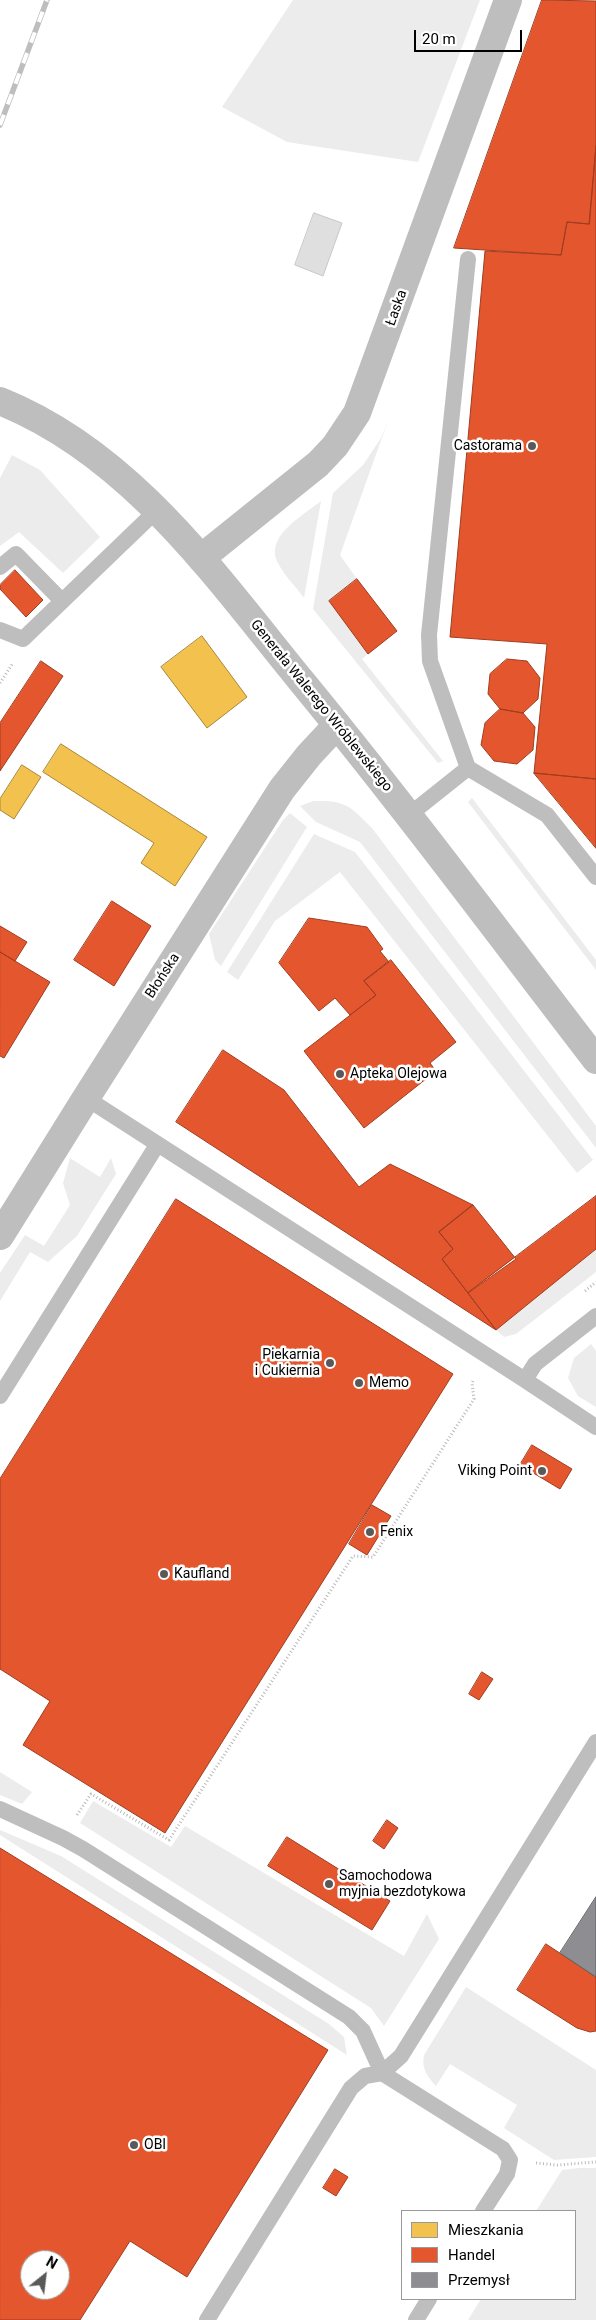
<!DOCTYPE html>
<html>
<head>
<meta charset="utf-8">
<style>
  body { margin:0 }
  #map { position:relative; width:596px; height:2320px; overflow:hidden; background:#fff; font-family:Roboto,sans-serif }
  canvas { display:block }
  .legend { position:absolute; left:401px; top:2210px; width:175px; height:90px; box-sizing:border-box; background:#fff; border:1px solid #999; margin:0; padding:6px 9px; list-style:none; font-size:15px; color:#000 }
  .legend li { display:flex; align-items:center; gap:10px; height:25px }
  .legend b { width:25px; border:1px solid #999 }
  .north { position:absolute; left:20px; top:2250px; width:50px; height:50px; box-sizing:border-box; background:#fff; border:1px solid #999; border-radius:50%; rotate:29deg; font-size:14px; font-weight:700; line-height:20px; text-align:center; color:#000 }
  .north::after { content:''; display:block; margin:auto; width:18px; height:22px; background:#595959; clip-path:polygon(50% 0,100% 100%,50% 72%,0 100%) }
  .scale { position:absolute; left:414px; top:30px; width:108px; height:22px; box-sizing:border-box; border:2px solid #000; border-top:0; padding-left:6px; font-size:15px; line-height:18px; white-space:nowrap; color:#000; -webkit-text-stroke:4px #fff; paint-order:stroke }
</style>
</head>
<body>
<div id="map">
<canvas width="596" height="2320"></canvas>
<ul class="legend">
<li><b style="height:14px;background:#f2c14e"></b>Mieszkania</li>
<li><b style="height:14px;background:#e4572e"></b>Handel</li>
<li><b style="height:14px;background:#8d8d92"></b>Przemysł</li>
</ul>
<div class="north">N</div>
<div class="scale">20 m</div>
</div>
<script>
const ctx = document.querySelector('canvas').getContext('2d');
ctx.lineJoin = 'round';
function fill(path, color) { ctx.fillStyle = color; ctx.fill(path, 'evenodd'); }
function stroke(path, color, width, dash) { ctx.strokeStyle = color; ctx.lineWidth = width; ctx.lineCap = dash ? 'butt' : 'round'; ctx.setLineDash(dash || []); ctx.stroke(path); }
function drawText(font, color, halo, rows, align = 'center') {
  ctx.font = font + ' Roboto,sans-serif'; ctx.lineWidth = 5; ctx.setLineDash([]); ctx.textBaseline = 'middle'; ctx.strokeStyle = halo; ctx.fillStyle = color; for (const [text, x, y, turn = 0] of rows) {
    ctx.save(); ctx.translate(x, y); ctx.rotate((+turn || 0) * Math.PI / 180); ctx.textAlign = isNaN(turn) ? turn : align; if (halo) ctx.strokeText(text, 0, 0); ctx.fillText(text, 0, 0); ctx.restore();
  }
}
fill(new Path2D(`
  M 293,0 L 480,0 L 418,162 L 287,142 L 222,107 Z
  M 388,421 L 340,555 L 357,579 L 329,601 L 368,654 L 362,659 L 443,761 L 438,763 L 313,609 L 333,493 L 363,465 L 381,438 Z
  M 12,455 L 40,470 L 100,537 L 63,573 L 19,532 L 0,546 L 0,478 Z
  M 321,501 L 304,598 C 296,587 284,575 278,563 C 264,536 304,515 321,501 Z
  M 472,798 L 596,960 L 596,970 L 468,802 Z
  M 313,801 C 346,800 350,806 372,828 L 596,1126 L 596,1148 L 360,842 L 316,822 L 300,806 Z
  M 290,813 L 307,827 L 221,966 L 215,960 L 209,934 L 283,820 Z
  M 314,834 L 355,852 L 593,1160 L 577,1173 L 340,872 L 275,921 L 238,980 L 227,972 Z
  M 70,1158 L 100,1177 L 111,1158 L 116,1174 L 77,1236 L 48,1262 L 30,1252 L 0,1301 L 0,1273 L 25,1235 L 44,1246 L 70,1205 L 63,1183 Z
  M 596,1249 L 596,1272 L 516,1334 L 504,1337 L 496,1330 Z
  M 591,1344 L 596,1351 L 596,1407 L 578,1396 L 568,1378 L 574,1358 Z
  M 0,1772 L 32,1792 L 22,1804 L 0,1795 Z
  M 93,1801 L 171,1847 L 185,1826 L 404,1956 L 427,1914 L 439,1939 L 384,2026 L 371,2008 L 80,1823 Z
  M 0,1830 L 61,1856 L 329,2024 L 344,2037 L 347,2055 L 0,1835 Z
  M 466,1987 L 596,2070 L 596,2157 L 554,2160 L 504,2128 L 517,2105 L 450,2064 L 436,2086 C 428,2077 421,2069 424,2055 Z
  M 579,2168 L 596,2168 L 596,2320 L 468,2320 L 481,2299 L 575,2299 L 575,2211 L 536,2211 L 562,2170 Z`), '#ececec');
const homes = new Path2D(`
  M 202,636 L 247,697 L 207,728 L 161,667 Z
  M 61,744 L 207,837 L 175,886 L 141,863 L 154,843 L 43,772 Z
  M 22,765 L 41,777 L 14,819 L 0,810 L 0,799 Z`);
fill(homes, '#f2c14e');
stroke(homes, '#a98737', 1);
const shops = new Path2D(`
  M 542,0 L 596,1 L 596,146 L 589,224 L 567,222 L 561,255 L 454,248 Z
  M 596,146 L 596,779 L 534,773 L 547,644 L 450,637 L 485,251 L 561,255 L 567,222 L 589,224 Z
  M 15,570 L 43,600 L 26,617 L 0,589 L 0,585 Z
  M 357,579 L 397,631 L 368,654 L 329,601 Z
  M 507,659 L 527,661 L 540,678 L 538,699 L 523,713 L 500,709 L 488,694 L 490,674 Z
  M 41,661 L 63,676 L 0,771 L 0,723 Z
  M 500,709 L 523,713 L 535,727 L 533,750 L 517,764 L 494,761 L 481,745 L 485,723 Z
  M 534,773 L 596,779 L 596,848 Z
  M 112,901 L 151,926 L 114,986 L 74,960 Z
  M 309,918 L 367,927 L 383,949 L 380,951 L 389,962 L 364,981 L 376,995 L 350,1015 L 335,998 L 319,1011 L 279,963 Z
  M 0,926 L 27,942 L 15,961 L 0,952 Z
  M 0,952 L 50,982 L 4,1058 L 0,1056 Z
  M 391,960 L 456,1042 L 430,1063 L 436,1071 L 364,1128 L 304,1051 L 376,995 L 364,981 Z
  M 223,1050 L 284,1090 L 359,1187 L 390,1164 L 473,1205 L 439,1232 L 453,1249 L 442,1259 L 496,1330 L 176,1122 Z
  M 596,1196 L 596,1249 L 496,1330 L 468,1293 Z
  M 176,1199 L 453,1374 L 165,1833 L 23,1745 L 50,1701 L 0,1669 L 0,1479 Z
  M 473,1205 L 516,1259 L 468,1293 L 442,1259 L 453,1249 L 439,1232 Z
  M 532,1445 L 572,1469 L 560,1489 L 520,1465 Z
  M 372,1505 L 391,1516 L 367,1555 L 349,1544 Z
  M 482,1672 L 493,1679 L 479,1700 L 469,1694 Z
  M 387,1820 L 398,1828 L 384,1849 L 373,1841 Z
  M 287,1837 L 390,1901 L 372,1930 L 268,1866 Z
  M 0,1848 L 328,2050 L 187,2277 L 130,2241 L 80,2320 L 0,2320 ZM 30,2260 L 60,2260 L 60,2290 L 30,2290 Z
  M 546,1944 L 596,1977 L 596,2031 L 590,2032 L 577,2028 L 517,1990 Z
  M 335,2169 L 348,2177 L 336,2196 L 323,2188 Z`);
fill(shops, '#e4572e');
stroke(shops, '#a03d20', 1);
const industry = new Path2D(`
  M 596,1897 L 596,1977 L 560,1953 Z`);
fill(industry, '#8d8d92');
stroke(industry, '#636366', 1);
const building = new Path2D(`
  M 314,213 L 342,223 L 323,276 L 295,265 Z`);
fill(building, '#dfdfdf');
stroke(building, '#c7c7c7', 1);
stroke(new Path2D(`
  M 0,683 L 13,663
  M 585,1291 L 596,1282
  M 77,1815 L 91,1794 L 169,1840 L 353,1556 L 373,1557 L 474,1399 L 472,1383 L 474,1379
  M 536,2163 L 557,2165 L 596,2162`), '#b9b9b9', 3, [1, 2.5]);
stroke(new Path2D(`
  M 468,259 L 429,635 L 430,661 L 468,768 L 547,815 L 596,877
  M 0,567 L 16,554 L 62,601
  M 0,630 L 23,639 L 157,510
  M 409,815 L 468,768
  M 86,1098 L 525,1380 L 535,1364 L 596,1316
  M 525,1380 L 596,1427
  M 0,1396 L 157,1145
  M 0,1809 L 63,1838 L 83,1849 L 349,2017 L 363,2031 L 382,2073 L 401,2056 L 596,1742
  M 207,2320 L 351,2088 L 365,2076 L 382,2073 L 503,2149 L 510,2160 L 507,2174 L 483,2211
  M 416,2320 L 429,2299`), '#bebebe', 16);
stroke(new Path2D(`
  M 201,558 L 318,464 L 335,446 L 357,413 L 508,0
  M 0,1236 L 86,1098 L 282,789 L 309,755 L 337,725`), '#bebebe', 28);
stroke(new Path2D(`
  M 0,401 C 132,454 216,577 303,683 C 404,806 499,934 596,1060`), '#bebebe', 28);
const rail = new Path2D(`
  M 0,125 L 47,0`);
stroke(rail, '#bebebe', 5.5);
stroke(rail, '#fff', 4, [11]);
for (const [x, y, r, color] of [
  [532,446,5,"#595959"],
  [340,1074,5,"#595959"],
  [330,1363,5,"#595959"],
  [359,1383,5,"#595959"],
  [542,1471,5,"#595959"],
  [370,1532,5,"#595959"],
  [164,1574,5,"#595959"],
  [329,1884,5,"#595959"],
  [134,2145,5,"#595959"]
]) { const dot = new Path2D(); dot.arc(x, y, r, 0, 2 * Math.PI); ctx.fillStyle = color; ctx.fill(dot); stroke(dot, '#fff', 2); }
drawText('14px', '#000', '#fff', [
  ["Łaska",397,308,-70],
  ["Generała Walerego Wróblewskiego",321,706,51],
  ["Błońska",163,976,-57]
]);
drawText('14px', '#000', '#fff', [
  ["Castorama",522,446,"right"],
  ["Apteka Olejowa",350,1074],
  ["Piekarnia",320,1355,"right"],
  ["i Cukiernia",320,1371,"right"],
  ["Memo",369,1383],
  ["Viking Point",532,1471,"right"],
  ["Fenix",380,1532],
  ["Kaufland",174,1574],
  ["Samochodowa",339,1876],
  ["myjnia bezdotykowa",339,1892],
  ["OBI",144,2145]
], 'left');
</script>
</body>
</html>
